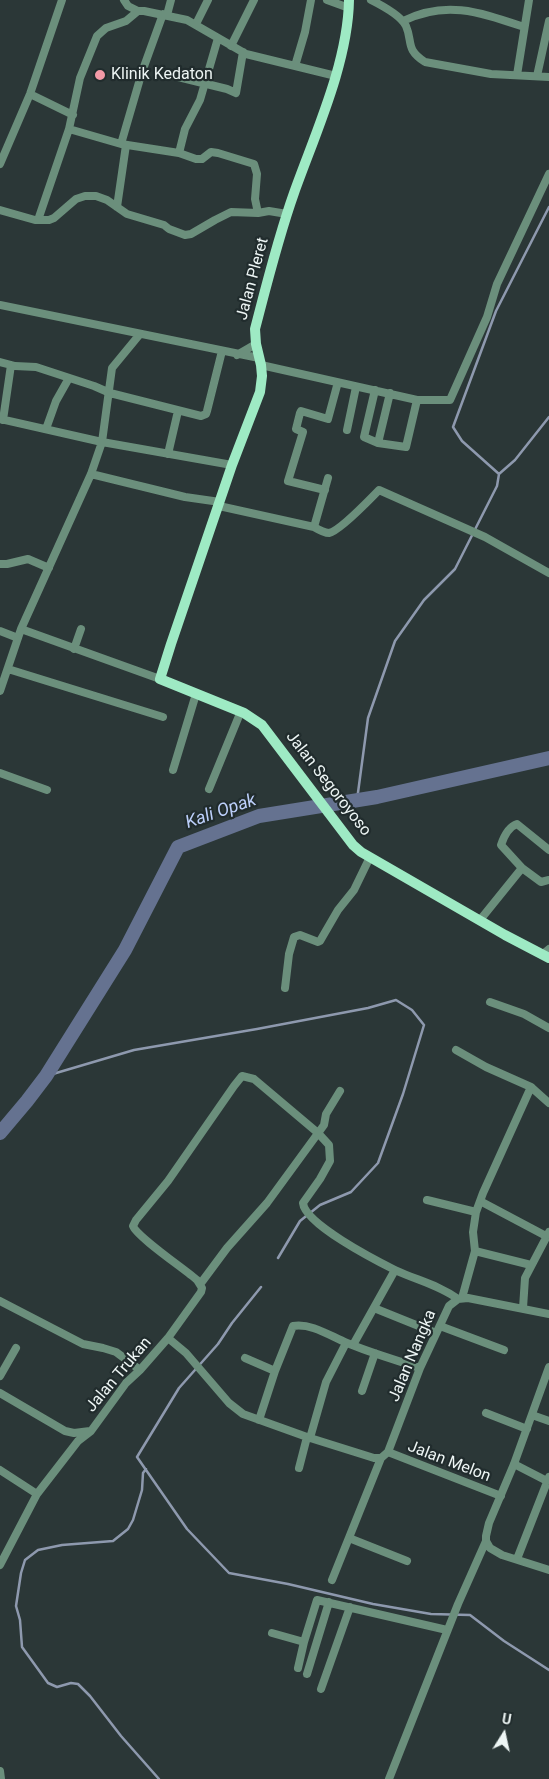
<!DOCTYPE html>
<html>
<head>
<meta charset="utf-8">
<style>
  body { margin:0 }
  #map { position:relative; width:549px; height:1779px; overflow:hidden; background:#2b3737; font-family:Roboto,sans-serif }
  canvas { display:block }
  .north { position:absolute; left:479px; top:1709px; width:50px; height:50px; -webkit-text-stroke:4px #212c2d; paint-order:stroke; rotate:10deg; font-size:14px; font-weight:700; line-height:20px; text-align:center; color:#edf5f4 }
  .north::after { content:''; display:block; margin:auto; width:18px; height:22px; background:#edf5f4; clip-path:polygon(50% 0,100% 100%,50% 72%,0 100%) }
</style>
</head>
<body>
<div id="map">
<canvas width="549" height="1779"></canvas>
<div class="north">U</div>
</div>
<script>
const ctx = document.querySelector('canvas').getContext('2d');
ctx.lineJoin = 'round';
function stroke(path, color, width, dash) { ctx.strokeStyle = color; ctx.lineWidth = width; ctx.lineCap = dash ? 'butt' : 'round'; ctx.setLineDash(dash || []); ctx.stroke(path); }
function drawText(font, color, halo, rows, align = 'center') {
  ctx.font = font + ' Roboto,sans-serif'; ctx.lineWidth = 4.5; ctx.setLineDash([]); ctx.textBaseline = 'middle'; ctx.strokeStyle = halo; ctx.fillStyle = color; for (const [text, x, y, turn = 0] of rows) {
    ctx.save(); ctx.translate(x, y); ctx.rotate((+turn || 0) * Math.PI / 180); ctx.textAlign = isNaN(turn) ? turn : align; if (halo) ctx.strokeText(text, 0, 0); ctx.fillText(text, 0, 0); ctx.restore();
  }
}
stroke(new Path2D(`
  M 499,474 L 462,441 L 453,427 L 496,311 L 549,207
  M 357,800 L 368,718 L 395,641 L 424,600 L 455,569 L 497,486 L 499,474 L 515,460 L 549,417
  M 46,1076 L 134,1050 L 257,1029 L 368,1008 L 396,1000 L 412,1010 L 424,1025 L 403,1094 L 378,1163 L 351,1192 L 320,1205 L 300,1221 L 278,1258
  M 261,1287 L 232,1323 L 218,1344 L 179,1388 L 137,1457 L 187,1529 L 229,1573 L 288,1584 L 373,1604 L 431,1614 L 470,1615 L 504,1641 L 549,1670
  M 146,1469 L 143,1473 L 142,1490 L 133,1520 L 128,1529 L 113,1541 L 62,1545 L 38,1550 L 25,1560 L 21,1573 L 16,1606 L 20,1620 L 22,1647 L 48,1683 L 57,1687 L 71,1683 L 78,1684 L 90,1696 L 121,1736 L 159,1779`), '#8e99ae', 2.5);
stroke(new Path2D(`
  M 0,1133 L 27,1101 L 46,1076 L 125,950 L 178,847 L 259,816 L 377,797 L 549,758`), '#657290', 14);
stroke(new Path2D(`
  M 124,0 L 128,6 L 138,11
  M 327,0 L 349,8
  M 371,0 C 381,5 401,16 406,26 C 413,42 405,49 425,62 L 491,74 L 549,77
  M 167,15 L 171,0
  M 403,21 C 446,0 479,12 524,27
  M 196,24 L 208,0
  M 231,46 L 254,0
  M 295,66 L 305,32 L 311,0
  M 170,75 L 227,89 L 236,93 L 243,52
  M 517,75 L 529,0
  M 537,76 L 549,21
  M 30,94 L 73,115
  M 121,144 L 142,72 L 163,14
  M 179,153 L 185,129 L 200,100 L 218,38
  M 0,164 L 30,94 L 62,0
  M 117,207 L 126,145
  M 0,210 L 35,220 L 49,220 L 54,218 L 76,199 L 85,196 L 96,196 L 107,200 L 127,214 L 164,225 L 169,229 L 185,235 L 191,234 L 215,220 L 231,212 L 258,213 L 269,211 L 287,214
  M 258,213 L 255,199 L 257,174 L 254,164 L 218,153 L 211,152 L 202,159 L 196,159 L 179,153 L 121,144 L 69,129 L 80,78 L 97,36 L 106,28 L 126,21 L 138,11 L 144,11 L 187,20 L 246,54 L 336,76
  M 38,220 L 69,129
  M 0,305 L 259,358
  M 237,355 L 256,344
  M 0,362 L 15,366 L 36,367 L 94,386 L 110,393 L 201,416 L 206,414 L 207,411 L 222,351
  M 261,365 L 417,400 L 450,400 L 487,317 L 497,284 L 549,174
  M 375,390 L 364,437 L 378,443 L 406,447 L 417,400
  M 0,419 L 102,442 L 232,465
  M 3,420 L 11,365
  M 46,429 L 56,401 L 69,378
  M 347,430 L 356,387
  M 378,443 L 390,393
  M 168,454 L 178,411
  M 91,474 L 185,497 L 220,502
  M 325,490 L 288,481 L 303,432 L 296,429 L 300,413 L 301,411 L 328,419 L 338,382
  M 219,506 L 314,527 C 319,530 324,533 329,533 C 340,531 370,499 379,490 L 485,537 L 549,573
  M 314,527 L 328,478
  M 0,564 L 7,564 L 28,559 L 49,568
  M 21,629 L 160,679
  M 0,631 L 18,638
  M 74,649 L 81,629
  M 8,669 L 163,717
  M 0,691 L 21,629 L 91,474 L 102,442 L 112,368 L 140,334
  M 173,770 L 196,694
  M 0,773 L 47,790
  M 209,789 L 241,711
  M 549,850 L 517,824 C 508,827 504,836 501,845 L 522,868 L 541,882 L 549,880
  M 480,920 L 522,868
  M 543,954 L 549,949
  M 285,988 L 289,954 L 294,937 L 300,935 L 318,942 L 320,941 L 338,910 L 354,890 L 370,857
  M 490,1002 L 524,1014 L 549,1028
  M 456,1050 L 486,1067 L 531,1087 L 549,1103
  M 427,1200 L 476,1212
  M 480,1201 L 546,1236
  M 475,1251 L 531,1265
  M 201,1283 L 227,1248 L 267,1203 L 324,1125 L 326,1114 L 340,1091
  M 462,1298 L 475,1251 L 473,1232 L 476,1212 L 483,1193 L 531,1087
  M 0,1301 L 83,1344 L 103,1348 L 116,1352 L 140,1370
  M 374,1308 L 436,1333
  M 523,1308 L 525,1278 L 549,1232
  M 440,1326 L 504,1350
  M 168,1338 L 201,1292 L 202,1288 L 197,1280 C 186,1270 137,1237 133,1226 L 136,1220 L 168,1181 L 234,1086 L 242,1076 L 254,1079 L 318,1133 L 329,1145 L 330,1161 L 320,1179 L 303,1203 C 305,1224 375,1260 395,1270 C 416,1280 439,1285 458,1299
  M 353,1345 L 395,1270
  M 245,1358 L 275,1371
  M 549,1367 L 514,1464 L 489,1523 L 486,1536 L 486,1541 L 490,1548 L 502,1555 L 549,1570
  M 0,1376 L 16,1348
  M 362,1391 L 375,1353
  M 0,1393 L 65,1431 L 74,1433 L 90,1431
  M 486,1413 L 527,1429
  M 532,1415 L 549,1421
  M 259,1420 L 275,1371 L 293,1326 C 312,1323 330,1336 347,1343 C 371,1353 396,1360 420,1368
  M 310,1438 L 326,1382 L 346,1343
  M 388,1452 L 501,1496
  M 381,1458 L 388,1452 L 420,1368 L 449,1306 L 458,1299 L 468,1298 L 549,1314
  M 514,1464 L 547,1481
  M 299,1468 L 307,1437
  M 0,1470 L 37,1494
  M 349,1538 L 407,1561
  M 517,1559 L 549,1477
  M 0,1565 L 37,1494 L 78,1441 L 91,1431 L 126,1383 L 140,1370 L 168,1338 L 186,1353 L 229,1403 L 243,1414 L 307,1437 L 374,1458 L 381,1458
  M 332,1580 L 381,1458
  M 272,1633 L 304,1642 L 298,1668
  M 304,1642 L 317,1600 L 447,1630
  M 307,1674 L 329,1602
  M 321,1689 L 350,1607
  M 0,1771 L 1,1779
  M 389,1779 L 458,1604 L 486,1541`), '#6b8f7c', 8);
stroke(new Path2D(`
  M 349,0 C 348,63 315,134 294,193 C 278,238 267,283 255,329 L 256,344 L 261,365 L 262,376 L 260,392 L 232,465 L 171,644 L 160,679 L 244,713 L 262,725 L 353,845 L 361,852 L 505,935 L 549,958`), '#9eeac4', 10);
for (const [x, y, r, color] of [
  [100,75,6,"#f39aa7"]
]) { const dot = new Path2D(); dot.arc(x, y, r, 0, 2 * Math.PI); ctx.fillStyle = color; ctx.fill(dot); stroke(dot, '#212c2d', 2); }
drawText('16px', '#edf5f4', '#212c2d', [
  ["Klinik Kedaton",111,75]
], 'left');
drawText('16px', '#edf5f4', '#212c2d', [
  ["Jalan Pleret",253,279,-75],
  ["Jalan Segoroyoso",328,784,52],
  ["Jalan Nangka",413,1356,-67],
  ["Jalan Trukan",119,1375,-50],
  ["Jalan Melon",449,1462,21]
]);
drawText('italic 18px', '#bccffa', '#212c2d', [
  ["Kali Opak",221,812,-19]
]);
</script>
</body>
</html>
